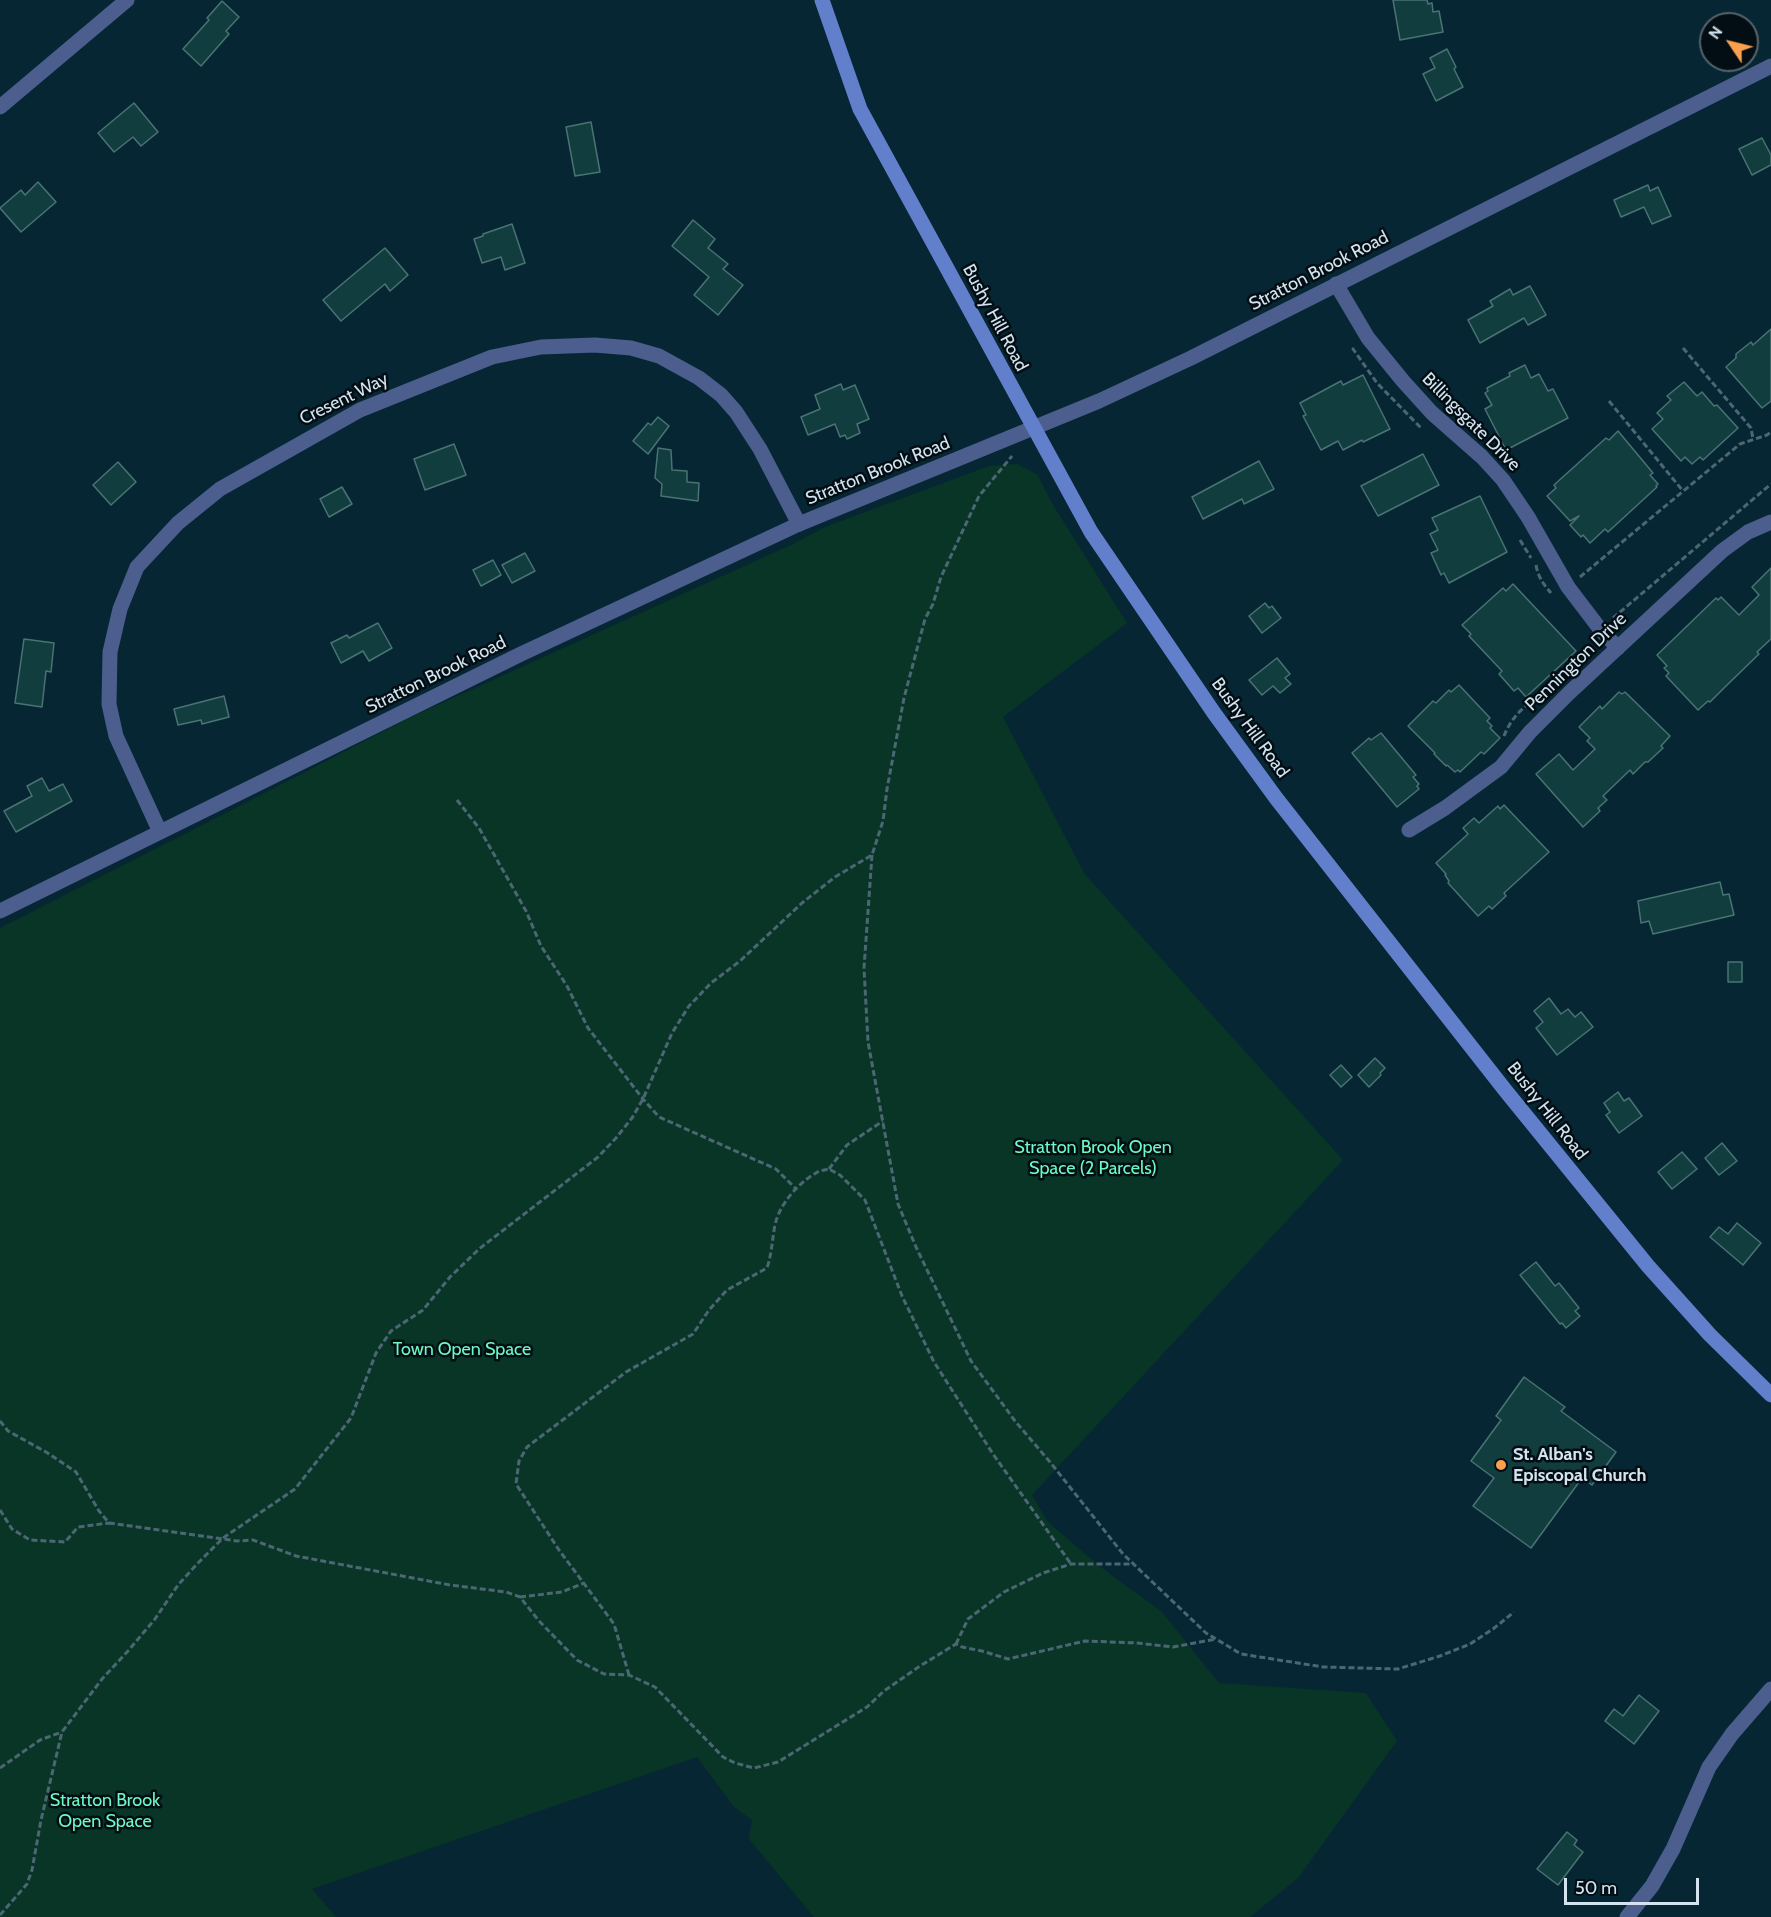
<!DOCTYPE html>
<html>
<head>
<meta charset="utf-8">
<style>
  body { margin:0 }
  #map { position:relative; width:1771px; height:1917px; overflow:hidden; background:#062634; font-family:Cabin,sans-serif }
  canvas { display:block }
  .north { position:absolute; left:1699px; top:12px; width:60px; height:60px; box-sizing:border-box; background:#030d14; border:2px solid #56636b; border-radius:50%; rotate:305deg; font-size:16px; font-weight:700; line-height:24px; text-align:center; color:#d3e4ee }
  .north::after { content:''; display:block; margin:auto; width:21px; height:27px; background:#f9a04c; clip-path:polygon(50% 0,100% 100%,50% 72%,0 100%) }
  .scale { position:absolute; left:1564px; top:1878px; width:135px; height:27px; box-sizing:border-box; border:3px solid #d3e4ee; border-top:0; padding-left:8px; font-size:18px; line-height:21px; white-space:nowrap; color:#d3e4ee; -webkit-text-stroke:4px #030d14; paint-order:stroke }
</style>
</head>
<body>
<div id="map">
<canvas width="1771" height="1917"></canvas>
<div class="north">N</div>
<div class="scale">50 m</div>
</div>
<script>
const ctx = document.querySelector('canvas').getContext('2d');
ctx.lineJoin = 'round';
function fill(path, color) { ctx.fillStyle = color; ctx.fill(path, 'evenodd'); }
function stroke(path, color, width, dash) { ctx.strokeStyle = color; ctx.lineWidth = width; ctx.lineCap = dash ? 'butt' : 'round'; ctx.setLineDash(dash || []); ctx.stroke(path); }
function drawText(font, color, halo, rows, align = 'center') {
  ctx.font = font + ' Cabin,sans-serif'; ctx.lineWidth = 5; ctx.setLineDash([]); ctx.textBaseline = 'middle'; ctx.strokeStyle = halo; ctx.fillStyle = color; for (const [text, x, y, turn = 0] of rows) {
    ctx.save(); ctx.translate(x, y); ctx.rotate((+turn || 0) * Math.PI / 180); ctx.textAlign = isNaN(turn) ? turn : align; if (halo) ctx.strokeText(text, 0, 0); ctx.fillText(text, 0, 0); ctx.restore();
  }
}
fill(new Path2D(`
  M 1017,464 L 1037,474 L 1053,505 L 1127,623 L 1003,717 L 1084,873 L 1343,1160 L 1032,1495 L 1048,1522 L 1098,1565 L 1162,1612 L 1219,1683 L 1366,1693 L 1397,1741 L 1298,1878 L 1250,1917 L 814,1917 L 749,1839 L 752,1820 L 734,1807 L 697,1757 L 312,1889 L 336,1917 L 0,1917 L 0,928 L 226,813 L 409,718 L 793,544 L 825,527 L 989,466 Z`), '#083525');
const building = new Path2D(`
  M 1393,0 L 1427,0 L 1428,4 L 1432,3 L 1433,12 L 1439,11 L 1443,32 L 1400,40 Z
  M 222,1 L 239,17 L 226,31 L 229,34 L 201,66 L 183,49 L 209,20 L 207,18 Z
  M 1447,49 L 1456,67 L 1454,69 L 1463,87 L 1436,101 L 1423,74 L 1435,68 L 1430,58 Z
  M 134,103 L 158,132 L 141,146 L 133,137 L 114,152 L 98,133 Z
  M 591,122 L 600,172 L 575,176 L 566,127 Z
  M 1762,138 L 1771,155 L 1771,165 L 1752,175 L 1739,149 Z
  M 38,182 L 56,202 L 21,232 L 0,208 L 21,190 L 25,195 Z
  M 1648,185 L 1650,191 L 1658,187 L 1671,216 L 1652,224 L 1644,207 L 1621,217 L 1614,200 Z
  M 693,220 L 715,239 L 708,248 L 728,264 L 723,269 L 743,285 L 718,315 L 694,295 L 709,277 L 672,246 Z
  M 512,224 L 525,263 L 505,270 L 501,257 L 482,263 L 474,239 L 483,236 L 483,234 Z
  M 385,248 L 408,275 L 390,291 L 385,284 L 341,321 L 323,300 Z
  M 1530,286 L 1546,315 L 1528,325 L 1524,318 L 1480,343 L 1468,320 L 1493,306 L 1490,301 L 1510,289 L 1513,295 Z
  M 1771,329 L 1771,401 L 1762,408 L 1726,367 L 1736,358 L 1736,354 L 1751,342 L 1753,345 Z
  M 1525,365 L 1531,378 L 1539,374 L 1548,391 L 1553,389 L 1568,418 L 1506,450 L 1485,409 L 1492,405 L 1485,393 L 1488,391 L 1487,388 L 1510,376 L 1509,373 Z
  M 1363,375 L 1390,429 L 1363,442 L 1362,440 L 1343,450 L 1338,441 L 1321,450 L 1303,416 L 1306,415 L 1300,403 L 1341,381 L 1343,385 Z
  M 1684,382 L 1697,396 L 1702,392 L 1714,406 L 1717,405 L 1738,428 L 1703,460 L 1700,457 L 1692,464 L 1685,457 L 1681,461 L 1652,429 L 1663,419 L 1657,413 L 1671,400 L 1667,396 Z
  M 841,384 L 843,390 L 855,385 L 869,419 L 857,424 L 860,433 L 847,439 L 845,435 L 840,437 L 835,424 L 808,435 L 801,417 L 820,409 L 815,395 Z
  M 658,417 L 669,426 L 648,454 L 633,441 L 648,423 L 651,425 Z
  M 1618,431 L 1653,473 L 1650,475 L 1658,484 L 1656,486 L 1657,487 L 1608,532 L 1605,529 L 1590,543 L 1583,535 L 1581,537 L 1570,525 L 1579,516 L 1570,521 L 1547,496 L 1556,488 L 1554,485 L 1606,438 L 1609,440 Z
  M 454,444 L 466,475 L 425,490 L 414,459 Z
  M 658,448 L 671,450 L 672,470 L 687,471 L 687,482 L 699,483 L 698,501 L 661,496 L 662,484 L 655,478 Z
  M 1423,454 L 1439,485 L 1378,516 L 1361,486 Z
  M 1259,461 L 1274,489 L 1244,504 L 1242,499 L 1203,519 L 1192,497 Z
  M 118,462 L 136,482 L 111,505 L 93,485 Z
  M 342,487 L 352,504 L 329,517 L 320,499 Z
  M 1480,496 L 1507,552 L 1449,583 L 1444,573 L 1441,575 L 1431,553 L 1438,550 L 1430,534 L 1438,530 L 1432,518 Z
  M 525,553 L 535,571 L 512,583 L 502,565 Z
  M 493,560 L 501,575 L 481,586 L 473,570 Z
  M 1771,568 L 1771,639 L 1757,652 L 1759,654 L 1725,687 L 1710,702 L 1708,701 L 1698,710 L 1666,676 L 1669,673 L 1664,668 L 1667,666 L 1657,655 L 1716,598 L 1718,600 L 1721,597 L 1739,615 L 1759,595 L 1752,587 Z
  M 1513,584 L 1576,651 L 1526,697 L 1518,688 L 1514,691 L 1499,674 L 1502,671 L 1469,636 L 1471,634 L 1462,625 L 1503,588 L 1506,591 Z
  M 1265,603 L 1269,608 L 1272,606 L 1281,618 L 1262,633 L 1249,616 Z
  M 378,623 L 392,648 L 369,661 L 363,651 L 341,663 L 331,643 L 347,635 L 349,638 Z
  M 24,639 L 54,643 L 51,672 L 46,671 L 42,707 L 15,703 Z
  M 1277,658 L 1290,674 L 1285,678 L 1291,684 L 1280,693 L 1273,686 L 1262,695 L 1249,680 Z
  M 1459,685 L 1490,718 L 1487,721 L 1492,726 L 1490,728 L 1500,738 L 1484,754 L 1481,752 L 1460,772 L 1458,770 L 1455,772 L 1447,765 L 1446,766 L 1434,754 L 1435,753 L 1408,726 L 1433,701 L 1436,703 L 1449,690 L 1451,692 Z
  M 1619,692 L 1622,694 L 1625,692 L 1670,736 L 1661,746 L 1663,748 L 1648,762 L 1645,762 L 1633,774 L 1630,770 L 1603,796 L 1607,800 L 1598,808 L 1600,811 L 1583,827 L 1536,774 L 1559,754 L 1573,770 L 1595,749 L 1587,741 L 1590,738 L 1579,727 L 1600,706 L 1602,709 Z
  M 224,696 L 229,717 L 202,724 L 201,720 L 178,725 L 174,709 Z
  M 1381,733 L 1416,775 L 1413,777 L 1419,784 L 1417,786 L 1419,789 L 1397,807 L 1352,753 L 1369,738 L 1371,740 Z
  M 42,778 L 49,791 L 63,784 L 72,801 L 16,832 L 4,811 L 32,796 L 27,786 Z
  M 1504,805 L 1549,852 L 1504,893 L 1506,896 L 1492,909 L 1489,906 L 1478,916 L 1448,883 L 1449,881 L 1445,875 L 1446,874 L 1436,863 L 1468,834 L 1463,828 L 1474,818 L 1479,823 L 1498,806 L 1500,809 Z
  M 1720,882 L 1723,895 L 1729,894 L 1734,915 L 1653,934 L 1649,921 L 1641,923 L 1638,901 Z
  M 1728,962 L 1742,962 L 1742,982 L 1728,982 Z
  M 1549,998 L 1561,1014 L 1568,1009 L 1575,1017 L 1581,1012 L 1593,1027 L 1557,1055 L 1536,1028 L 1543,1022 L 1534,1011 Z
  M 1375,1058 L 1385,1068 L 1380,1073 L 1381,1075 L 1369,1087 L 1358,1075 Z
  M 1341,1065 L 1352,1077 L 1341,1087 L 1330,1075 Z
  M 1618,1092 L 1624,1101 L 1629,1098 L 1642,1116 L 1619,1133 L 1606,1115 L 1610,1112 L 1604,1103 Z
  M 1722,1143 L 1737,1161 L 1719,1175 L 1705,1158 Z
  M 1682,1152 L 1697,1169 L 1672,1189 L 1658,1172 Z
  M 1737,1223 L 1761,1243 L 1743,1265 L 1710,1237 L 1719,1227 L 1728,1234 Z
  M 1536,1262 L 1555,1286 L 1559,1283 L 1579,1308 L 1575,1311 L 1580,1316 L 1566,1328 L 1562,1323 L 1560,1324 L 1520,1275 Z
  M 1524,1377 L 1565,1407 L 1561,1411 L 1616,1452 L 1592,1485 L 1582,1478 L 1531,1548 L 1473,1506 L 1494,1478 L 1471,1461 L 1501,1420 L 1496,1416 Z
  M 1639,1695 L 1659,1711 L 1634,1744 L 1605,1721 L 1614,1709 L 1623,1716 Z
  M 1567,1832 L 1577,1840 L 1574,1845 L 1583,1852 L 1558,1885 L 1537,1869 Z`);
fill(building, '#113d3f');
stroke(building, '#4a7374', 1.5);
stroke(new Path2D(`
  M 1354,348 L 1353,349 L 1377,383 L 1422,429
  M 1683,348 L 1751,428 L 1753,439
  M 1609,401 L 1683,491
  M 1520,540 L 1531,558
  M 1536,565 C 1538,577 1544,585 1551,593
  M 1580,577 L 1740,444 L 1767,435 L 1771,432
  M 1613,618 L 1771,484
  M 1504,736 C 1510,720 1525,702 1542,697
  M 457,800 L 479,828 L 526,911 L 541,946 L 567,986 L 588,1028 L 643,1099 L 659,1117 L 776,1169 L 796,1189
  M 872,855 L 864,968 L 868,1042 L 898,1204 L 916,1247 L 971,1361 L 1015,1421 L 1050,1462 L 1123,1554 L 1206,1633 L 1241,1654 L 1323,1667 L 1398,1669 L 1440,1656 L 1470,1644 L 1493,1629 L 1514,1612
  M 829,1169 L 847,1145 L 883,1121
  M 0,1421 L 8,1431 L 46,1452 L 76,1472 L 99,1511 L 109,1523 L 237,1541 L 253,1540 L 296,1556 L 450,1585 L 506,1592 L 520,1597 L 539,1621 L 577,1660 L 604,1674 L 629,1675 L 655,1687 L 723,1757 L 735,1763 L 754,1768 L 778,1762 L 867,1707 L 884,1691 L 920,1666 L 956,1644 L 962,1647 L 982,1651 L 1008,1659 L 1085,1641 L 1137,1643 L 1173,1647 L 1216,1639
  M 0,1510 L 12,1529 L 30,1540 L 65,1542 L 78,1527 L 109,1523
  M 520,1597 L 562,1592 L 584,1583
  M 956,1644 L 968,1619 L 1004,1592 L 1043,1573 L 1071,1564 L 1133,1564
  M 629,1675 L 614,1624 L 559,1550 L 516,1484 L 519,1461 L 527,1447 L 626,1372 L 693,1334 L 709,1310 L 727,1290 L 767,1268 C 772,1253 772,1240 775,1225 C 779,1205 798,1183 816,1173 C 820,1170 825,1170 829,1169 L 840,1175 L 865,1200 L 902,1296 L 934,1362 L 993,1454 L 1071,1564
  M 0,1768 L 40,1740 L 62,1732
  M 0,1915 L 27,1884 L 32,1870 L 41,1820 L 62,1732 L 102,1679 L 128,1651 L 155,1619 L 178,1585 L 198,1563 L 223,1538 L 295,1489 L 351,1418 L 376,1353 L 391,1331 L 423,1310 L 450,1277 L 479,1249 L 598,1157 L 616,1138 L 632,1118 L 643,1099 L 672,1033 L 689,1006 L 711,983 L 740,961 L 802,903 L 835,877 L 872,855 L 883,821 L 887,789 L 904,698 L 925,619 L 933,604 L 941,577 L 979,496 L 1012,456`), '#4c6774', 3, [6, 3]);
stroke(new Path2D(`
  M 0,107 L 127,0
  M 1336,284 L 1368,338 L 1403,381 L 1432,413 L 1482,457 L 1503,480 L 1528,517 L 1568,587 L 1600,629 L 1618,648
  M 1409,830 L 1445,808 L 1501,767 L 1530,732 L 1569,693 L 1722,551 L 1748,532 L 1771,522
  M 160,832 L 116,736 L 109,704 L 110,652 L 120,609 L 137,567 L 178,523 L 220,489 L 360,410 L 492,357 L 541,347 L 595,345 L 631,348 L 659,356 L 699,378 L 721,395 L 736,412 L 760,449 L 799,524
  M 1627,1917 L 1652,1886 L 1673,1849 L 1709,1767 L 1732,1734 L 1771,1689`), '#4b5e8e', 15);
stroke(new Path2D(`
  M 0,911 L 521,654 L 799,524 L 1099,401 L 1191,358 L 1771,66`), '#4b5e8e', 15);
stroke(new Path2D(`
  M 822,0 L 860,109 L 1091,532 L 1214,713 L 1276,798 L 1505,1090 L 1648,1266 L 1710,1335 L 1771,1395`), '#627fcc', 15);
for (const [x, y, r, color] of [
  [1501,1465,6,"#f9a04c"]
]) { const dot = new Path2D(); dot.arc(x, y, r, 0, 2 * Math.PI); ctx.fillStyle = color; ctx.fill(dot); stroke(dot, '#030d14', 2); }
drawText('18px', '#d3e4ee', '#030d14', [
  ["Stratton Brook Road",1319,271,-27],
  ["Bushy Hill Road",995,318,62],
  ["Cresent Way",344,399,-26],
  ["Billingsgate Drive",1471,422,45],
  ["Stratton Brook Road",878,471,-22],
  ["Pennington Drive",1576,662,-44],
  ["Stratton Brook Road",436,675,-26],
  ["Bushy Hill Road",1250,728,54],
  ["Bushy Hill Road",1547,1111,52]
]);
drawText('18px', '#6cfac1', '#030d14', [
  ["Stratton Brook Open",1093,1148],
  ["Space (2 Parcels)",1093,1169],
  ["Town Open Space",462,1350],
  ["Stratton Brook",105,1801],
  ["Open Space",105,1822]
]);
drawText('bold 18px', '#d3e4ee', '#030d14', [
  ["St. Alban's",1513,1455],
  ["Episcopal Church",1513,1476]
], 'left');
</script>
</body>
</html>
